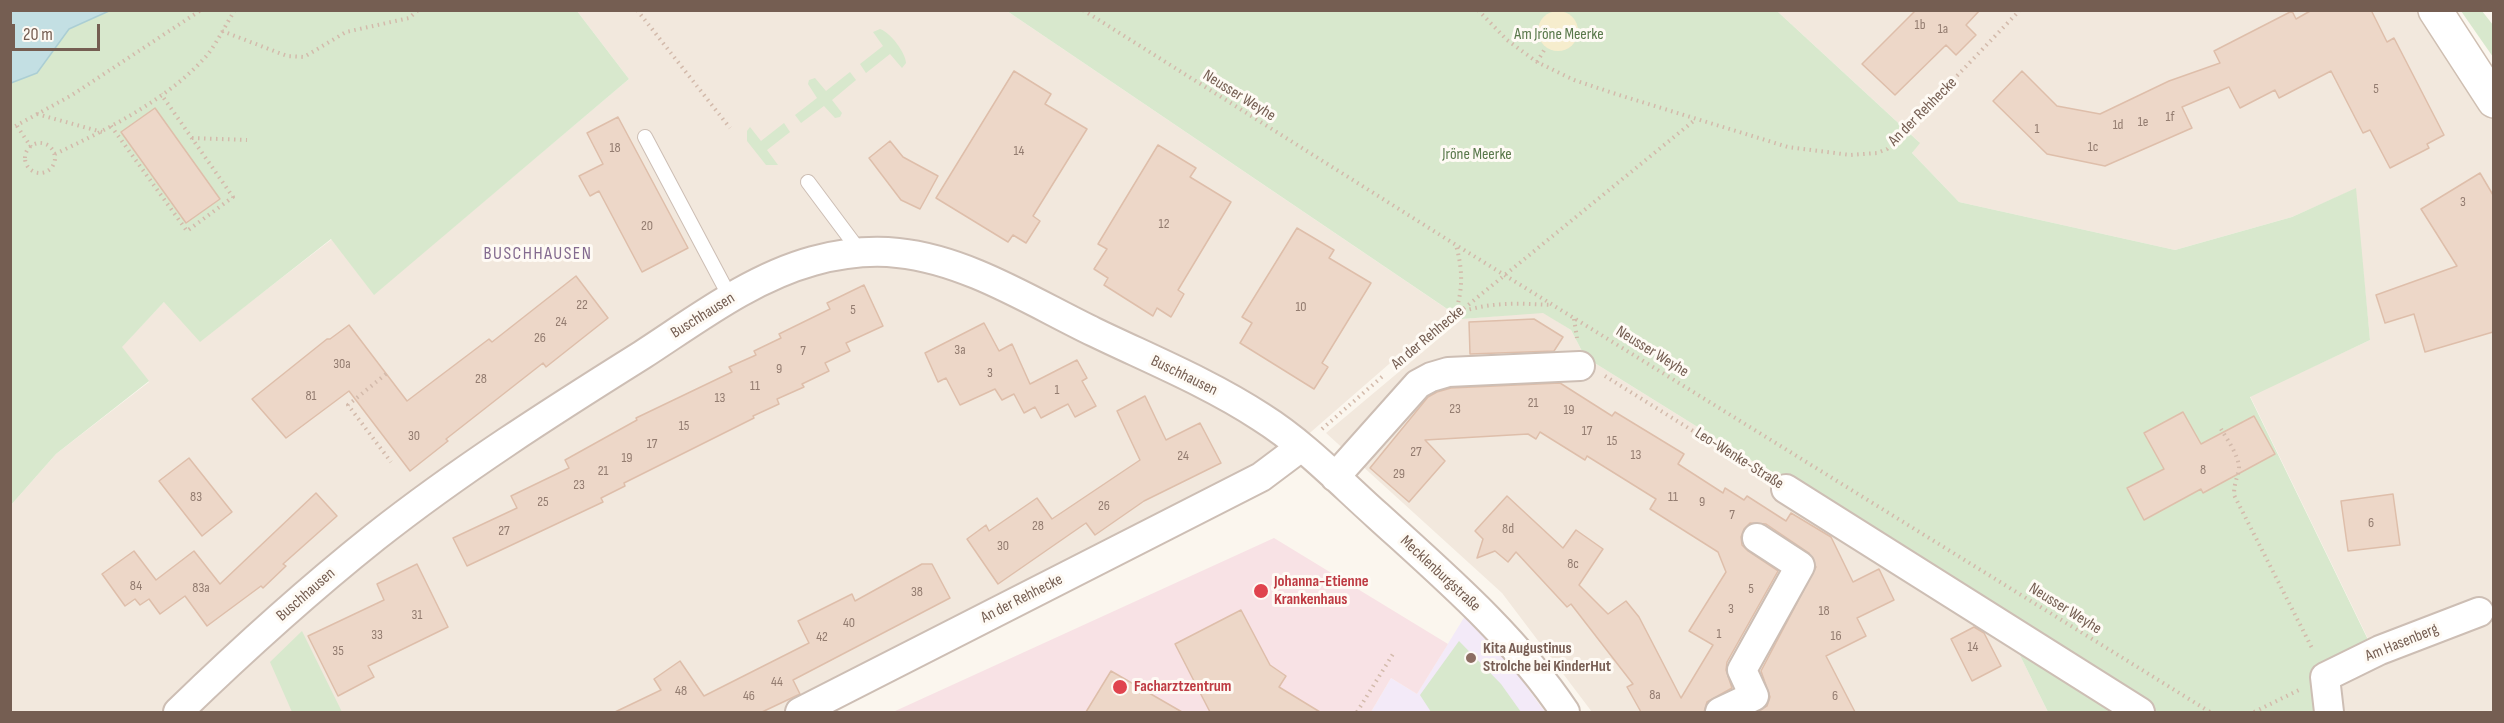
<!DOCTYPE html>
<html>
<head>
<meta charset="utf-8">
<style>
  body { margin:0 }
  #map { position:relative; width:2504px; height:723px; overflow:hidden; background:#fbf6ee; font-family:"Sofia Sans Condensed",sans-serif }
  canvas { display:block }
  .frame { position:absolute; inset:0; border:12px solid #755e52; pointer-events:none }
  .scale { position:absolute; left:12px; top:24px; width:88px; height:27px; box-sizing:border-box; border:3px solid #755e52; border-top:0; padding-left:8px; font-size:18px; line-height:21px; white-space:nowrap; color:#755e52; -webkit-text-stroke:4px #fefaf4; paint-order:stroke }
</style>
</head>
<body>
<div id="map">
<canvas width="2504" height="723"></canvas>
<div class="frame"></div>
<div class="scale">20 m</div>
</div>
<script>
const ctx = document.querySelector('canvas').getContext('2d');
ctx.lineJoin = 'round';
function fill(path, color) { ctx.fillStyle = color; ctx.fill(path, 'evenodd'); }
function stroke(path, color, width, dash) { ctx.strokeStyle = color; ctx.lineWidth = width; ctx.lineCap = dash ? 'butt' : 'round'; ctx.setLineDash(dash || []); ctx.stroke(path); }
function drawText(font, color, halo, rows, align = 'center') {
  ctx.font = font + ' "Sofia Sans Condensed",sans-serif'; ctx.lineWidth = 6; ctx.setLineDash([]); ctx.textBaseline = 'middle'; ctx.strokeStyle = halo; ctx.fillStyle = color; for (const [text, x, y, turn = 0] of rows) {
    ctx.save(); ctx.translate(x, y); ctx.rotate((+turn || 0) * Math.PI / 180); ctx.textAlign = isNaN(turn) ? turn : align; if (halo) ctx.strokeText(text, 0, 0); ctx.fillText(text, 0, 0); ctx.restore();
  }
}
fill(new Path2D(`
  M 577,11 L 1007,11 L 1450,311 L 1304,438 L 791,712 L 11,712 L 11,505 L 56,454 L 149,382 L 121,347 L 165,301 L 200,341 L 332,239 L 374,294 L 629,79 Z
  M 1777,11 L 2433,11 L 2493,106 L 2493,712 L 2335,712 L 2331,667 L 2372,647 L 2250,396 L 2370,340 L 2355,189 L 2292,217 L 2175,250 L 1959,202 L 1912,153 L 1919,142 Z
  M 1543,312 L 1571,330 L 1585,357 L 2000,615 L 2048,712 L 1592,712 L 1502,593 L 1326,433 L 1462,319 Z`), '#f2e8dd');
fill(new Path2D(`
  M 1465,616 L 1516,672 L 1545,712 L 1371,712 L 1391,678 L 1417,694 Z`), '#f3eaf8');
fill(new Path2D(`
  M 1274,538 L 1448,644 L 1417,694 L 1391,678 L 1371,712 L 893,712 Z`), '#f8e2e5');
fill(new Path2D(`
  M 10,11 L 577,11 L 629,79 L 374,295 L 331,239 L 200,342 L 164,302 L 122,347 L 149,381 L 56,454 L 11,505 Z
  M 1007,11 L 1777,11 L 1920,143 L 1912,153 L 1959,202 L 2175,250 L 2292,217 L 2356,188 L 2370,340 L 2250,397 L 2372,648 L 2331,667 L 2324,712 L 2048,712 L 2000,615 L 1585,357 L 1571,330 L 1543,313 L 1462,319 Z
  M 2461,11 L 2482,11 L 2493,25 L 2493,57 Z
  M 880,29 C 890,32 906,53 906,63 L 902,68 L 890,54 L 866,73 L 860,64 L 883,46 L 873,32 Z
  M 850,72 L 856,80 L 832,100 L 842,113 L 840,117 L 835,118 L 824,106 L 801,123 L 795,115 L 817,98 L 808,84 L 809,80 L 815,78 L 826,91 Z
  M 784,123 L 790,132 L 767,150 L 778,165 L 766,165 L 747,141 L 747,131 L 750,127 L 761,141 Z
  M 302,631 L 342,712 L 292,712 L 270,662 Z
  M 1459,641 L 1501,684 L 1521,712 L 1431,712 L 1420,695 Z`), '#d8e8cd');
fill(new Path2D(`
  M1538 31a20 20 0 1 1 40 0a20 20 0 1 1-40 0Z`), '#f6edcd');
const water = new Path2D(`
  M 11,10 L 109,10 L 109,11 L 69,29 L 37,73 L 11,83 Z`);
fill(water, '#c3dfe3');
stroke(water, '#abced4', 1.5);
const building = new Path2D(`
  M 1916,10 L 1980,10 L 1966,25 L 1976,35 L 1956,55 L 1946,45 L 1895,95 L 1862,64 Z
  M 2312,10 L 2371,10 L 2387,42 L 2394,38 L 2444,135 L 2427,144 L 2429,148 L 2390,168 L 2370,130 L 2363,133 L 2331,71 L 2279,98 L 2275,90 L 2240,108 L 2229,87 L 2182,107 L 2192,128 L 2105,166 L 2047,154 L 1993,101 L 2022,71 L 2057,106 L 2100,114 L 2169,81 L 2220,63 L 2214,51 L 2292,11 L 2296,19 Z
  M 1014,71 L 1051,94 L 1045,104 L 1087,129 L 1033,216 L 1040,221 L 1026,243 L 1013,235 L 1008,242 L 936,198 Z
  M 155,108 L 220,199 L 186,223 L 121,132 Z
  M 618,117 L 688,248 L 642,272 L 599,191 L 590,196 L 579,176 L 603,164 L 587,133 Z
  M 890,141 L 903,157 L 938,176 L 920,209 L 901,200 L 869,158 Z
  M 1158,145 L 1196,168 L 1190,177 L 1231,202 L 1178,290 L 1184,294 L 1171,317 L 1157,308 L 1153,316 L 1104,285 L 1108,278 L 1094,269 L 1107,249 L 1098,244 Z
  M 2480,173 L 2493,195 L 2493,332 L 2425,352 L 2414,314 L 2385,323 L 2376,295 L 2457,266 L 2421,209 Z
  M 1297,228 L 1334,250 L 1329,258 L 1371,283 L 1322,363 L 1328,367 L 1314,389 L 1240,343 L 1252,323 L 1242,317 Z
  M 576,276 L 608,318 L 546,367 L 543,363 L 446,439 L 448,441 L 410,471 L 349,391 L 286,438 L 252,399 L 327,339 L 330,339 L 349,325 L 407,401 L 489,339 L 492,342 Z
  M 864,285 L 883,326 L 846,343 L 850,351 L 825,363 L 829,371 L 802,384 L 804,387 L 777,399 L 779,404 L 753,416 L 754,418 L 624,483 L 625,486 L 601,498 L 603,502 L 467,566 L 453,538 L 517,508 L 511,496 L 569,468 L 565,460 L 637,420 L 636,418 L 732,372 L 729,367 L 756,355 L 754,351 L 781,338 L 779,334 L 830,309 L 827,303 Z
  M 1534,319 L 1563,337 L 1554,351 L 1470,354 L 1469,322 Z
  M 984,323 L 999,351 L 1012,344 L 1030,384 L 1077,360 L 1087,378 L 1082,381 L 1096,406 L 1075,417 L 1068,404 L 1041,418 L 1035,407 L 1024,413 L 1014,394 L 1002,400 L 995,389 L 960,405 L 946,378 L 938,382 L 925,353 Z
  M 1560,383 L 1612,416 L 1615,412 L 1684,454 L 1678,464 L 1723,493 L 1725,488 L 1744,500 L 1747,496 L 1786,521 L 1791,513 L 1831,537 L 1853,582 L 1879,569 L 1894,600 L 1857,618 L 1866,636 L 1826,656 L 1855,712 L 1758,712 L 1767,706 L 1770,697 L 1761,671 L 1816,567 L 1809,553 L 1766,524 L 1750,523 L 1744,529 L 1741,537 L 1742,545 L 1748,551 L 1778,571 L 1727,662 L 1726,670 L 1732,688 L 1707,702 L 1704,712 L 1641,712 L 1627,687 L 1633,684 L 1571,604 L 1567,607 L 1516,552 L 1508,562 L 1495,551 L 1477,558 L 1483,539 L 1475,531 L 1507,496 L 1563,548 L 1576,530 L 1603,549 L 1579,585 L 1608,614 L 1626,601 L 1639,617 L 1681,698 L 1713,645 L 1689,631 L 1726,572 L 1718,552 L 1650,509 L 1656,499 L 1587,456 L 1585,460 L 1540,432 L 1536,439 L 1528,434 L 1425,440 L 1445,461 L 1409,502 L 1370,468 L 1428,397 L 1437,392 L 1451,388 Z
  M 1145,396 L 1166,440 L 1200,423 L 1221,463 L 1144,501 L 1095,535 L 1086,523 L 998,584 L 967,539 L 986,525 L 989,531 L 1037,498 L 1052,519 L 1140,460 L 1117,411 Z
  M 2183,412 L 2201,444 L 2254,416 L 2275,454 L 2203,493 L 2201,489 L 2144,520 L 2127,488 L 2164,469 L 2144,433 Z
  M 189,458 L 232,512 L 202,536 L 159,481 Z
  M 316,493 L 337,516 L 283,564 L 286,566 L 263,588 L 261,586 L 207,626 L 185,596 L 160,614 L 149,599 L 140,605 L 135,599 L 125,606 L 102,574 L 134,551 L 156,580 L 194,551 L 220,584 Z
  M 2393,494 L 2400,545 L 2348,551 L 2341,501 Z
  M 417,564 L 448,627 L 368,666 L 374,677 L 338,696 L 308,636 L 384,600 L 377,584 Z
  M 922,564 L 932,564 L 950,598 L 793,680 L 800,694 L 762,712 L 615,712 L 661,690 L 654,679 L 680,661 L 704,696 L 809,643 L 798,621 L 852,594 L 855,601 Z
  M 1241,610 L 1270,665 L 1286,676 L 1279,687 L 1320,712 L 1210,712 L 1175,644 Z
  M 1974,627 L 1984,633 L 2001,666 L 1972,681 L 1951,639 Z
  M 1111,671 L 1182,712 L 1086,712 Z`);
fill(building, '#edd7c8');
stroke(building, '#debeaa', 1.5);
const service = new Path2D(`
  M 645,137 L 731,299
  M 808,182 L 861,253`);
const minor = new Path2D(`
  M 1335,477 L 1418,384 L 1431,377 L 1448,372 L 1580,366
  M 1786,489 L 2140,712
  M 178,712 C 241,651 306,592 375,537 C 460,470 551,412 642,355 C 696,320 751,278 813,261 C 839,254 871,250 898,253 C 967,260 1032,302 1094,332 C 1150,359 1209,383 1261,417 C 1304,444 1340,482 1378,516 C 1445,577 1515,637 1565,712
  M 800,712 L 1261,477 L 1301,447
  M 1720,712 L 1754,696 L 1742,670 L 1800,566 L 1757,538
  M 2329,712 L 2325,677 L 2380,650 L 2479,612`);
const secondary = new Path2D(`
  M 2435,10 L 2494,101`);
stroke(service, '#cdbeb4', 16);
stroke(minor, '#cdbeb4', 32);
stroke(secondary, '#cfbfb2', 36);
stroke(new Path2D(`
  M 637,10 L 730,128
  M 1083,10 L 1456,245 L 2210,712
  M 1478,10 L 1507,40 L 1537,62 L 1574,80 L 1619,95 L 1788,147 L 1850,155 L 1877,153 L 1887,149 L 2020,10
  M 222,31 L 287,56 L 304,57 L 346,32 L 409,18 L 418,10
  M 1537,62 L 1546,47
  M 37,114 L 102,132
  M 17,126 L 31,147
  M 111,126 L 187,231 L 233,197 L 161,94
  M 10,129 L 72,95 L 201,10
  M 192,138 L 247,140
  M25 158a15 15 0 1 1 30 0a15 15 0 1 1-30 0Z
  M 55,154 C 106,130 171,98 208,54 C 218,41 226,24 235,10
  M 1458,313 C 1489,302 1518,303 1551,305
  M 1455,314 C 1463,289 1463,271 1456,245
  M 1574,319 L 1577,338
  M 1408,354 L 1696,119
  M 386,374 L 348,405 L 391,462
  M 1605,376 L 1762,474
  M 1322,429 L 1384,375
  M 2221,429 C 2227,439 2239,456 2239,468 C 2238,477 2234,482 2234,495 L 2313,650
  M 1357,712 L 1393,654
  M 2254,712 L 2299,690`), '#d3baab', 4, [1.5, 4.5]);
stroke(service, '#fff', 14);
stroke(minor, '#fff', 28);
stroke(secondary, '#fff', 33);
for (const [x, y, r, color] of [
  [1261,591,8,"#e0444e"],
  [1471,658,6,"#8d6e63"],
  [1120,687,8,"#e0444e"]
]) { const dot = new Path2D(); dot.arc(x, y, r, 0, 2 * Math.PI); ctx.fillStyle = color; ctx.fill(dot); stroke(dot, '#fefaf4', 2); }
drawText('14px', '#937c70', null, [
  ["1b",1920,25],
  ["1a",1943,29],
  ["5",2376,89],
  ["1f",2170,117],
  ["1e",2143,122],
  ["1d",2118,125],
  ["1",2037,129],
  ["1c",2093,147],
  ["18",615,148],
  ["14",1019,151],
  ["3",2463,202],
  ["12",1164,224],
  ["20",647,226],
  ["22",582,305],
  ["10",1301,307],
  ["5",853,310],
  ["24",561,322],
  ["26",540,338],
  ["3a",960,350],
  ["7",803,351],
  ["30a",342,364],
  ["9",779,369],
  ["3",990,373],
  ["28",481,379],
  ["11",755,386],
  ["1",1057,390],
  ["81",311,396],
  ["13",720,398],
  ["21",1533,403],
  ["23",1455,409],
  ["19",1569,410],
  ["15",684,426],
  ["17",1587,431],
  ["30",414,436],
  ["15",1612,441],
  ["17",652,444],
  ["27",1416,452],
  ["13",1636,455],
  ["24",1183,456],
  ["19",627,458],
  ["8",2203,470],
  ["21",603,471],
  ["29",1399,474],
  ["23",579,485],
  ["83",196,497],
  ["11",1673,497],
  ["25",543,502],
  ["9",1702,502],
  ["26",1104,506],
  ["7",1732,515],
  ["6",2371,523],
  ["28",1038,526],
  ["8d",1508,529],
  ["27",504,531],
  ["30",1003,546],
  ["8c",1573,564],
  ["84",136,586],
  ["83a",201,588],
  ["5",1751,589],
  ["38",917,592],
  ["3",1731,609],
  ["18",1824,611],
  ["31",417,615],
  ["40",849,623],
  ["1",1719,634],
  ["33",377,635],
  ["16",1836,636],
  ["42",822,637],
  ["14",1973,647],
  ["35",338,651],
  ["44",777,682],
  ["48",681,691],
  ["8a",1655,695],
  ["46",749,696],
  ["6",1835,696]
]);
drawText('16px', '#59784b', '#fefaf4', [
  ["Am Jröne Meerke",1559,35],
  ["Jröne Meerke",1477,155]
]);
drawText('16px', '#755e52', '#fefaf4', [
  ["Neusser Weyhe",1239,96,32],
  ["An der Rehhecke",1923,112,-45],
  ["Buschhausen",703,316,-32],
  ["An der Rehhecke",1428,338,-40],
  ["Neusser Weyhe",1652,352,32],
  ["Buschhausen",1184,376,26],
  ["Leo-Wenke-Straße",1739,459,32],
  ["Mecklenburgstraße",1440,574,43],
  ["Buschhausen",306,595,-41],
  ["An der Rehhecke",1022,599,-27],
  ["Neusser Weyhe",2065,609,32],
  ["Am Hasenberg",2402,643,-22]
]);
drawText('bold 16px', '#be3a42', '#fefaf4', [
  ["Johanna-Etienne",1274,582],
  ["Krankenhaus",1274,600],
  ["Facharztzentrum",1134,687]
], 'left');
drawText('bold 16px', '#785e54', '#fefaf4', [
  ["Kita Augustinus",1483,649],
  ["Strolche bei KinderHut",1483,667]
], 'left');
ctx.letterSpacing = '1.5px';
drawText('18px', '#836a8f', '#fefaf4', [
  ["BUSCHHAUSEN",538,254]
]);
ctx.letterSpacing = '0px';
</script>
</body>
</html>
